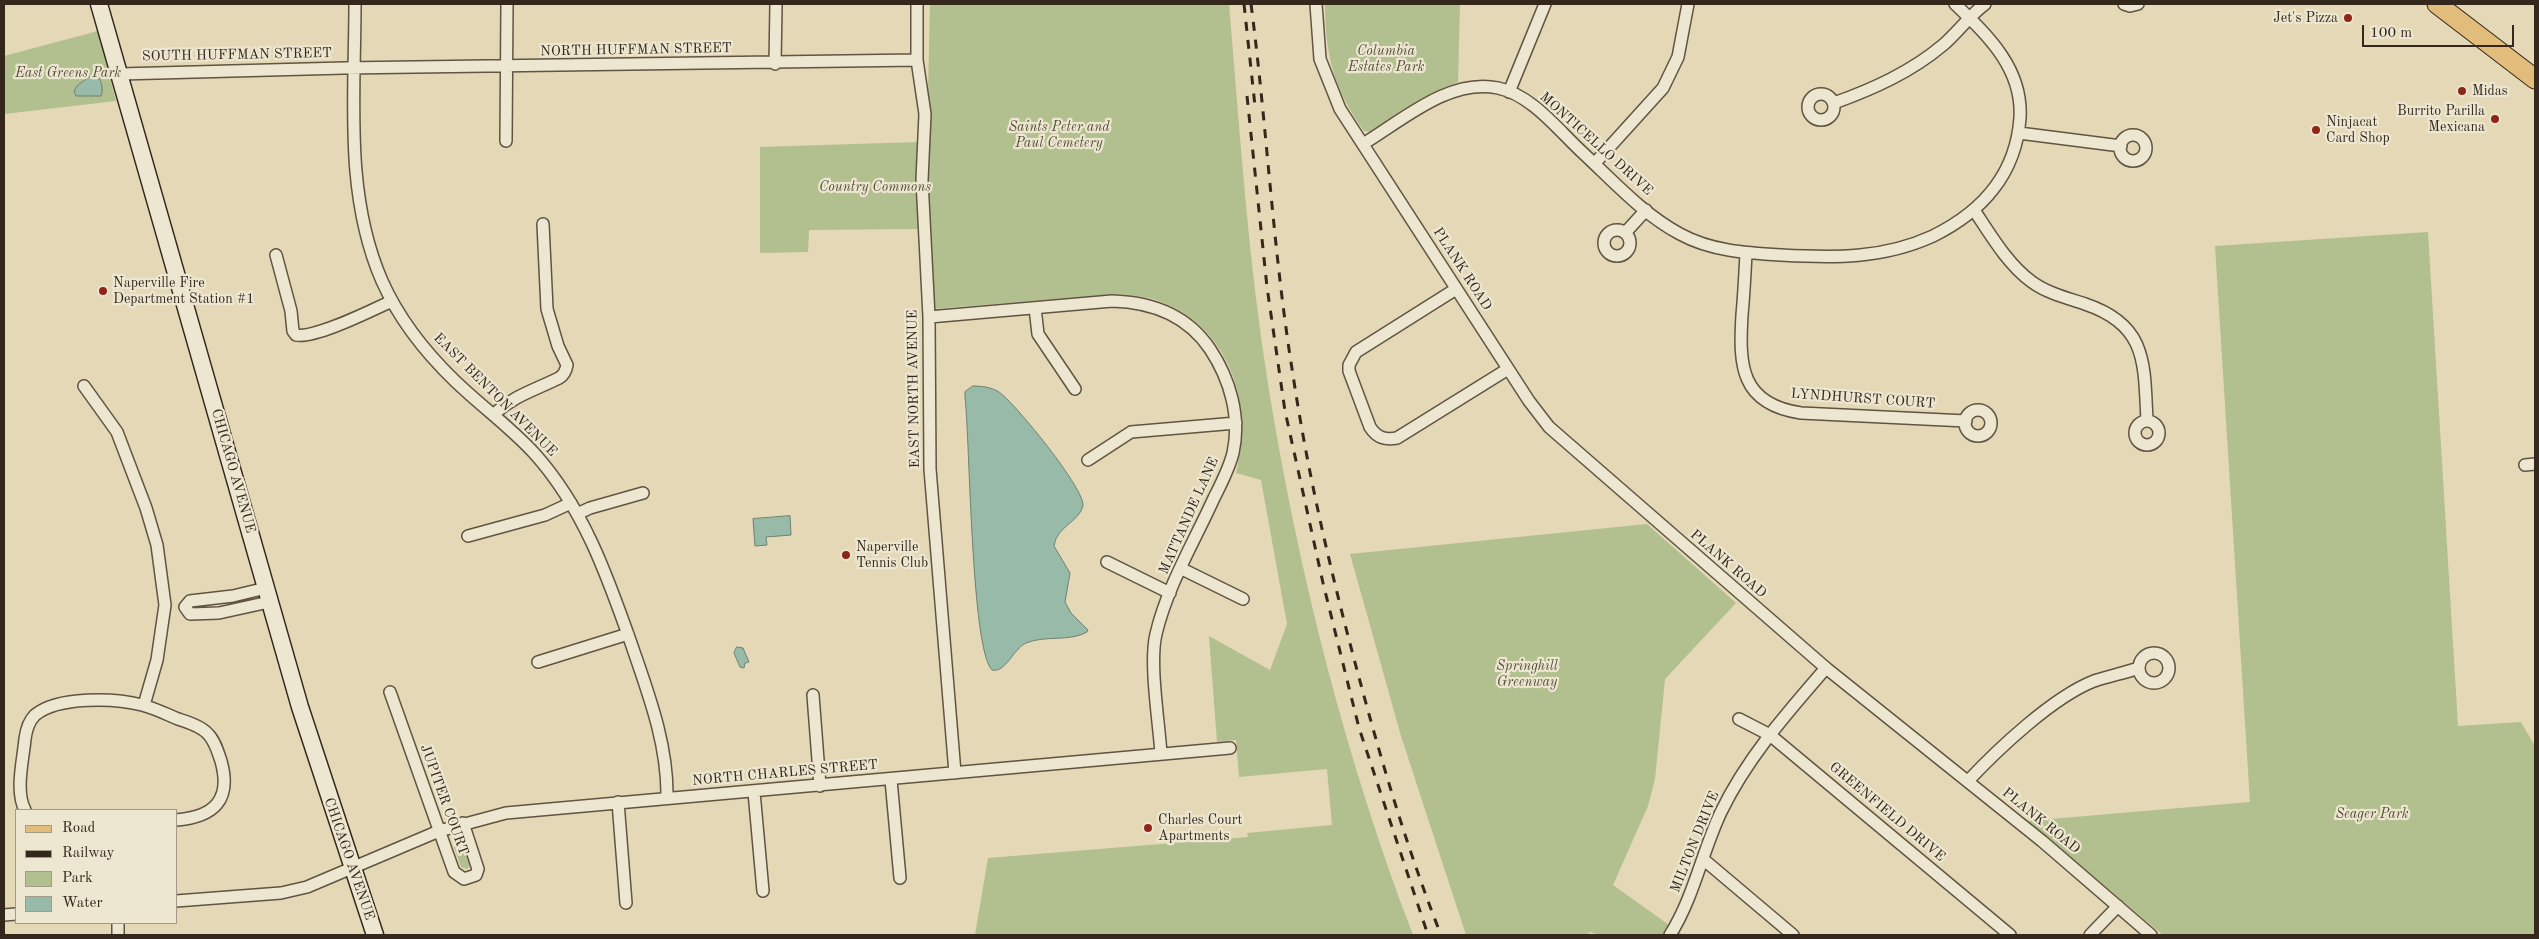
<!DOCTYPE html>
<html>
<head>
<meta charset="utf-8">
<style>
  body { margin:0 }
  #map { position:relative; width:2539px; height:939px; overflow:hidden; background:#e4d8b6; font-family:"Old Standard TT",serif }
  canvas { display:block }
  .frame { position:absolute; inset:0; border:5px solid #34281c; pointer-events:none }
  .legend { position:absolute; left:15px; top:809px; width:162px; height:115px; box-sizing:border-box; background:#ede6d0; border:1px solid #a39a88; margin:0; padding:6px 9px; list-style:none; font-size:15px; color:#34281c }
  .legend li { display:flex; align-items:center; gap:10px; height:25px }
  .legend b { width:25px; border:1px solid #a39a88 }
  .scale { position:absolute; left:2362px; top:25px; width:152px; height:22px; box-sizing:border-box; border:2px solid #34281c; border-top:0; padding-left:6px; font-size:15px; line-height:18px; white-space:nowrap; color:#34281c; -webkit-text-stroke:4px #ede6d0; paint-order:stroke }
</style>
</head>
<body>
<div id="map">
<canvas width="2539" height="939"></canvas>
<div class="frame"></div>
<ul class="legend">
<li><b style="height:6px;background:#e2bc7b"></b>Road</li>
<li><b style="height:6px;background:#34281c"></b>Railway</li>
<li><b style="height:14px;background:#b2bf8f"></b>Park</li>
<li><b style="height:14px;background:#97bba8"></b>Water</li>
</ul>
<div class="scale">100 m</div>
</div>
<script>
const ctx = document.querySelector('canvas').getContext('2d');
ctx.lineJoin = 'round';
function fill(path, color) { ctx.fillStyle = color; ctx.fill(path, 'evenodd'); }
function stroke(path, color, width, dash) { ctx.strokeStyle = color; ctx.lineWidth = width; ctx.lineCap = dash ? 'butt' : 'round'; ctx.setLineDash(dash || []); ctx.stroke(path); }
function drawText(font, color, halo, rows, align = 'center') {
  ctx.font = font + ' "Old Standard TT",serif'; ctx.lineWidth = 4.5; ctx.setLineDash([]); ctx.textBaseline = 'middle'; ctx.strokeStyle = halo; ctx.fillStyle = color; for (const [text, x, y, turn = 0] of rows) {
    ctx.save(); ctx.translate(x, y); ctx.rotate((+turn || 0) * Math.PI / 180); ctx.textAlign = isNaN(turn) ? turn : align; if (halo) ctx.strokeText(text, 0, 0); ctx.fillText(text, 0, 0); ctx.restore();
  }
}
fill(new Path2D(`
  M 930,4 L 1229,4 C 1240,133 1248,262 1269,390 C 1299,575 1346,760 1413,935 L 975,935 L 988,858 L 1248,837 L 1247,833 L 1332,825 L 1327,769 L 1239,777 L 1236,740 L 1217,742 L 1209,636 L 1270,670 L 1287,624 L 1261,480 L 1236,473 C 1255,403 1229,323 1153,299 C 1141,296 1128,295 1116,294 L 933,309 L 926,184 Z
  M 1325,4 L 1460,4 L 1458,82 L 1437,91 L 1371,132 L 1364,131 C 1334,90 1325,54 1325,4 Z
  M 98,31 L 116,101 L 4,114 L 4,56 Z
  M 919,142 L 918,229 L 809,230 L 808,252 L 760,253 L 760,147 Z
  M 2428,232 L 2458,726 L 2521,722 L 2535,746 L 2535,935 L 2163,935 L 2027,821 L 2250,802 L 2215,246 Z
  M 1647,524 L 1736,603 L 1665,679 L 1655,779 L 1648,806 L 1613,885 L 1683,935 L 1599,935 L 1590,932 L 1587,935 L 1466,935 L 1401,736 L 1350,554 Z
  M 458,841 L 464,843 L 471,865 L 467,869 L 461,867 L 454,847 Z`), '#b2bf8f');
const water = new Path2D(`
  M 95,73 C 101,78 104,89 101,96 L 76,96 L 74,91 L 77,86 Z
  M 973,386 C 981,386 991,387 999,392 C 1014,402 1086,490 1083,506 C 1079,522 1056,527 1054,546 L 1070,573 L 1065,602 L 1071,613 L 1088,630 L 1087,632 C 1070,642 1045,635 1026,643 C 1013,649 1006,673 992,670 C 971,649 970,441 965,397 L 965,392 Z
  M 790,516 L 791,535 L 766,537 L 767,545 L 755,546 L 753,519 Z
  M 737,647 L 743,648 L 749,662 L 745,663 L 744,668 L 740,667 L 734,653 Z`);
fill(water, '#97bba8');
stroke(water, '#6f8070', 1);
const minor = new Path2D(`
  M 355,4 C 355,96 344,194 382,281 C 399,319 426,353 455,381 C 481,406 510,427 534,453 C 583,507 607,575 631,643 C 648,693 668,744 667,798
  M 917,4 L 917,60 L 925,114 L 922,180 L 929,317 L 930,469 L 955,773
  M 1316,4 L 1320,59 L 1340,109 L 1529,401 L 1549,427 L 1826,668 L 2042,841 L 2151,935
  M 2124,4 L 2130,6 L 2138,4
  M 775,64 L 776,4
  M 120,74 L 344,68 L 917,60
  M 1509,92 L 1545,4
  M1808 107a13 13 0 1 1 26 0a13 13 0 1 1-26 0Z
  M 1834,103 C 1873,89 1911,72 1943,45 C 1958,32 1970,15 1985,4
  M 2019,133 L 2121,146
  M2120 148a13 13 0 1 1 26 0a13 13 0 1 1-26 0Z
  M 506,141 L 507,4
  M 1363,144 C 1403,120 1449,78 1498,88 C 1532,95 1558,130 1583,153 C 1613,181 1644,215 1680,234 C 1711,251 1746,253 1781,255 C 1834,258 1883,259 1933,236 C 1982,212 2016,174 2020,118 C 2023,68 1987,35 1955,4
  M 1595,163 L 1663,88 L 1678,57 L 1688,4
  M 1974,210 C 1990,234 2008,265 2032,282 C 2047,293 2067,298 2085,304 C 2148,325 2144,364 2147,421
  M1604 243a13 13 0 1 1 26 0a13 13 0 1 1-26 0Z
  M 1625,233 L 1646,210
  M 1746,253 C 1745,273 1744,294 1742,315 C 1739,365 1740,404 1801,413 L 1966,421
  M 276,255 L 291,311 L 293,331 L 296,335 C 315,339 372,310 392,301
  M 1456,289 L 1356,352 L 1349,365 L 1349,371 L 1370,427 C 1377,438 1385,440 1397,438 L 1508,369
  M 1035,308 L 1038,334 L 1075,389
  M 929,317 L 1112,301 C 1152,302 1187,315 1210,349 C 1230,379 1241,417 1233,453 C 1229,469 1221,484 1214,498 C 1194,542 1167,587 1156,634 C 1149,663 1159,722 1161,754
  M 84,386 L 117,432 L 146,508 L 157,545 L 165,605 L 157,660 L 144,705
  M1965 423a13 13 0 1 1 26 0a13 13 0 1 1-26 0Z
  M 494,414 C 515,395 535,390 559,378 C 564,375 566,371 567,365 L 558,346 L 547,309 L 543,224
  M2135 433a12 12 0 1 1 24 0a12 12 0 1 1-24 0Z
  M 1088,460 L 1131,432 L 1236,423
  M 2525,465 L 2535,464
  M 577,514 L 590,508 L 643,493
  M 468,536 L 545,515 L 571,503
  M 1107,562 L 1170,593
  M 1182,569 L 1243,599
  M 185,607 L 190,614 L 219,613 L 269,602
  M 185,607 L 190,601 L 233,596 L 266,588
  M2139 668a15 15 0 1 1 30 0a15 15 0 1 1-30 0Z
  M 538,662 L 628,634
  M 390,692 L 454,872 L 464,879 L 476,875 L 478,869 L 463,823
  M 813,695 L 820,786
  M 1739,719 L 1770,735 L 2010,935
  M 891,780 L 900,878
  M 1968,781 C 1998,749 2053,697 2094,681 C 2109,676 2124,673 2139,668
  M 754,792 L 763,891
  M 618,802 L 626,903
  M 25,810 C 15,791 23,761 25,739 C 26,731 29,721 35,715 C 58,696 115,698 142,705 C 154,708 166,714 178,719 C 187,722 201,726 208,734 C 215,741 218,752 221,761 C 232,800 214,817 176,820
  M 1703,859 L 1793,935
  M 176,901 L 281,893 L 307,887 L 439,831 L 506,813 L 1230,748
  M 4,915 L 16,914
  M 118,935 L 118,923
  M 1670,935 C 1694,897 1702,852 1721,812 C 1747,758 1787,713 1826,668
  M 2090,935 L 2118,906`);
const secondary = new Path2D(`
  M 99,4 L 300,707 L 375,935`);
const primary = new Path2D(`
  M 2437,4 L 2535,79`);
stroke(minor, '#605442', 14);
stroke(secondary, '#34281c', 19);
stroke(primary, '#34281c', 21);
stroke(minor, '#ede6d0', 11);
stroke(secondary, '#ede6d0', 16);
stroke(primary, '#e2bc7b', 19);
stroke(new Path2D(`
  M 1244,4 L 1255,106
  M 1251,4 C 1267,127 1273,252 1293,375 C 1308,475 1331,573 1357,670 C 1381,760 1407,849 1441,935
  M 1247,96 L 1267,287 L 1285,411 L 1323,583 L 1359,728 L 1428,935`), '#34281c', 3, [9, 9]);
for (const [x, y, r, color] of [
  [2348,18,5,"#8f2418"],
  [2462,91,5,"#8f2418"],
  [2495,119,5,"#8f2418"],
  [2316,130,5,"#8f2418"],
  [103,291,5,"#8f2418"],
  [846,555,5,"#8f2418"],
  [1148,828,5,"#8f2418"]
]) { const dot = new Path2D(); dot.arc(x, y, r, 0, 2 * Math.PI); ctx.fillStyle = color; ctx.fill(dot); stroke(dot, '#ede6d0', 2); }
drawText('14px', '#34281c', '#ede6d0', [
  ["Jet's Pizza",2338,18,"right"],
  ["Midas",2472,91],
  ["Burrito Parilla",2485,111,"right"],
  ["Mexicana",2485,127,"right"],
  ["Ninjacat",2326,122],
  ["Card Shop",2326,138],
  ["Naperville Fire",113,283],
  ["Department Station #1",113,299],
  ["Naperville",856,547],
  ["Tennis Club",856,563],
  ["Charles Court",1158,820],
  ["Apartments",1158,836]
], 'left');
drawText('14px', '#34281c', '#ede6d0', [
  ["NORTH HUFFMAN STREET",636,50,-1],
  ["SOUTH HUFFMAN STREET",237,55,-1],
  ["MONTICELLO DRIVE",1596,144,42],
  ["PLANK ROAD",1462,269,57],
  ["EAST NORTH AVENUE",914,389,-91],
  ["EAST BENTON AVENUE",495,395,45],
  ["LYNDHURST COURT",1863,399,4],
  ["CHICAGO AVENUE",233,471,74],
  ["MATTANDE LANE",1189,516,-66],
  ["PLANK ROAD",1728,564,41],
  ["NORTH CHARLES STREET",785,773,-5],
  ["JUPITER COURT",444,800,70],
  ["GREENFIELD DRIVE",1887,812,40],
  ["PLANK ROAD",2041,821,39],
  ["MILTON DRIVE",1695,842,-68],
  ["CHICAGO AVENUE",349,859,71]
]);
drawText('italic 14px', '#544e39', '#ede6d0', [
  ["Columbia",1386,51],
  ["Estates Park",1386,67],
  ["East Greens Park",68,73],
  ["Saints Peter and",1059,127],
  ["Paul Cemetery",1059,143],
  ["Country Commons",875,187],
  ["Springhill",1527,666],
  ["Greenway",1527,682],
  ["Seager Park",2372,814]
]);
</script>
</body>
</html>
